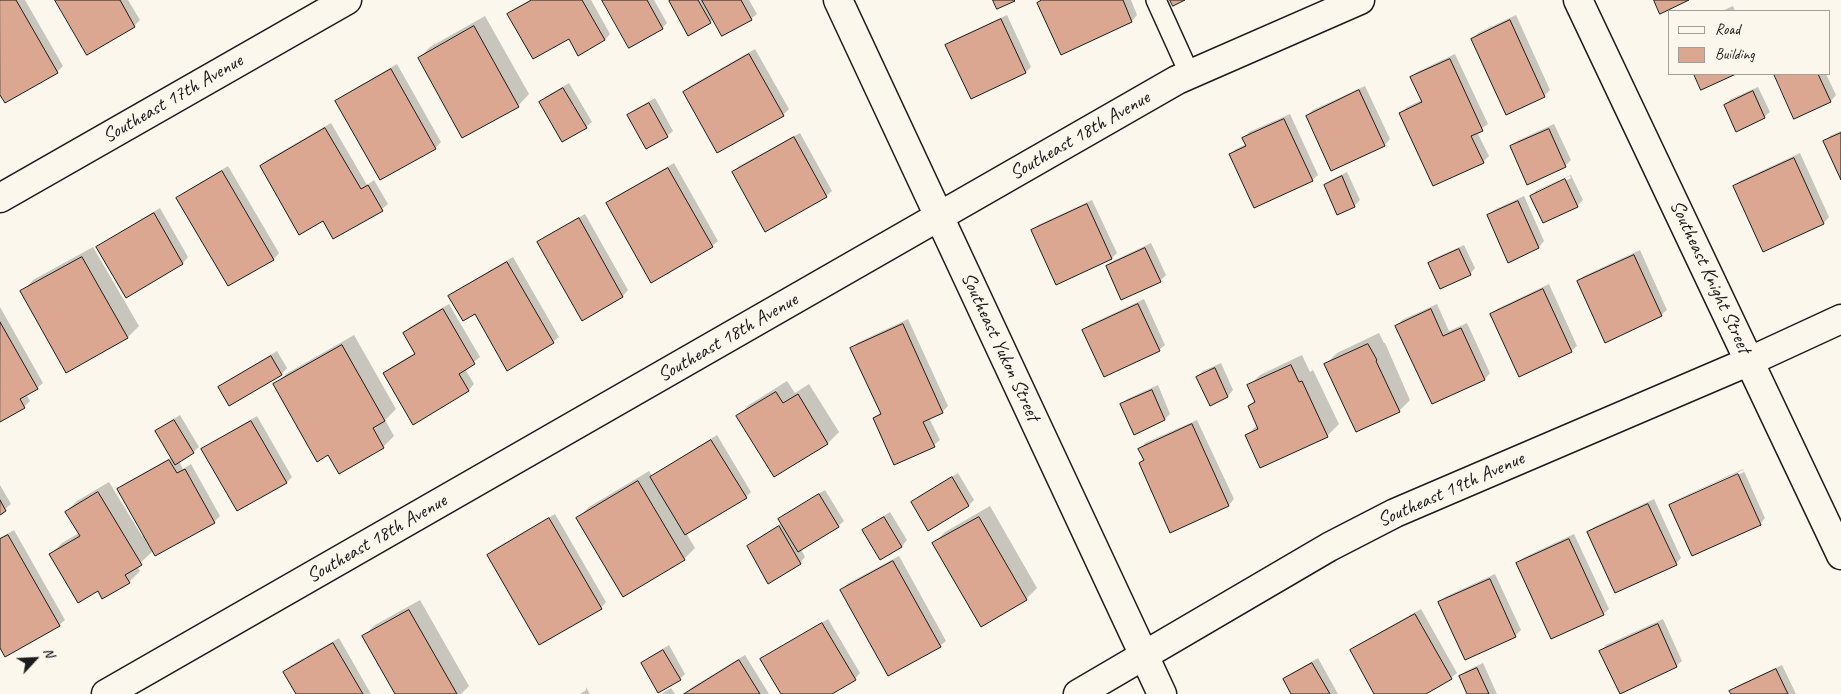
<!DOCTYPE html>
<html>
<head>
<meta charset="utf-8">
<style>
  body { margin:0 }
  #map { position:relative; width:1841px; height:694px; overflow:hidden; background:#fbf7ec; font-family:Caveat,sans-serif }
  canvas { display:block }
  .legend { position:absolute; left:1668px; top:10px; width:162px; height:65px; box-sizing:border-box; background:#fbf7ec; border:1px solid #a29f99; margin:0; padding:6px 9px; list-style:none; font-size:15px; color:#1c1c1c }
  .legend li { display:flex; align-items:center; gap:10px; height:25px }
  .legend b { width:25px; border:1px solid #a29f99 }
  .north { position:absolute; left:10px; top:634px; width:50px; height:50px; -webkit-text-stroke:4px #fbf7ec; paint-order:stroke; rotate:65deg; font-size:14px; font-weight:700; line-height:20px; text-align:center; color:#1c1c1c }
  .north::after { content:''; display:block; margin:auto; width:18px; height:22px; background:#1c1c1c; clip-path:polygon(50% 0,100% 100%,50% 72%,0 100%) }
</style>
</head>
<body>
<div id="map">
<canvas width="1841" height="694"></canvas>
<ul class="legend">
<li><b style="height:6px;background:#fbf7ec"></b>Road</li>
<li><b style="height:14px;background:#dba790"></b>Building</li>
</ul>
<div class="north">N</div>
</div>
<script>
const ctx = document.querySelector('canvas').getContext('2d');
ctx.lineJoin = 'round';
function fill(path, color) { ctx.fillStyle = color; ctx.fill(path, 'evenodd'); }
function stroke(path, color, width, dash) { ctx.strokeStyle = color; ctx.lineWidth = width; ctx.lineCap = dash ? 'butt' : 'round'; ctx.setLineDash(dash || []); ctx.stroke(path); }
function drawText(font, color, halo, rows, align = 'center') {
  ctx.font = font + ' Caveat,sans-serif'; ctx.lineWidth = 5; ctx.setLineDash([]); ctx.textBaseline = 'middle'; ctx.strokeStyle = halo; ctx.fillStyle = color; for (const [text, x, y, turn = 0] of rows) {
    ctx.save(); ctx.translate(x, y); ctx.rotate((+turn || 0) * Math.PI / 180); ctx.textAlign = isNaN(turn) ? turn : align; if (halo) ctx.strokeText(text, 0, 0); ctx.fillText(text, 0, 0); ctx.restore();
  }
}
fill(new Path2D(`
  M 0,0 L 25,0 L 63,66 L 57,72 L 0,92 Z
  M 56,0 L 128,0 L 140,20 L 134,26 L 87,53 Z
  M 530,0 L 591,0 L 610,34 L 605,40 L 569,37 L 509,15 L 514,9 Z
  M 603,0 L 654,0 L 667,23 L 662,28 Z
  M 672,0 L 749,0 L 757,14 L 751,19 L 714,19 L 710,22 Z
  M 1041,0 L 1131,0 L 1137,15 L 1132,21 L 1062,53 L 1038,3 Z
  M 1733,6 L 1735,11 L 1722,11 Z
  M 1007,15 L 1031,67 L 1026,72 L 947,45 L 953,40 Z
  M 1516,15 L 1550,90 L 1544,96 L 1472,39 L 1478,33 Z
  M 485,16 L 529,94 L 518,106 L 419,58 L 430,47 Z
  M 755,49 L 789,109 L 783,115 L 718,152 L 684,92 L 690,86 Z
  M 1455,54 L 1488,124 L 1477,132 L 1489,156 L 1483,162 L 1401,113 L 1407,107 L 1422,100 L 1412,77 L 1417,72 Z
  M 397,64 L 441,142 L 435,148 L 337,101 L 342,96 Z
  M 1775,74 L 1826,74 L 1836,95 L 1831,101 L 1795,117 Z
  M 569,83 L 592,122 L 586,127 L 541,102 L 547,96 Z
  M 1365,86 L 1390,139 L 1385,145 L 1332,169 L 1307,116 L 1313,110 Z
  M 1758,87 L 1770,112 L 1764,117 L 1725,105 L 1731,99 Z
  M 655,98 L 673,131 L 667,136 L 629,116 L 634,110 Z
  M 1290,114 L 1318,175 L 1312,180 L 1231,154 L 1236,149 L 1246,144 L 1244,138 L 1249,132 Z
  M 331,123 L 367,185 L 374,180 L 388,204 L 382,209 L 334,237 L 324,219 L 261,166 L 267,160 Z
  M 1554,124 L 1571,160 L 1565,166 L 1527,183 L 1511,147 L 1517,141 Z
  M 1841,131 L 1841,177 L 1825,142 L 1830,136 Z
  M 800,133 L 832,191 L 826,196 L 733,172 L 739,166 Z
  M 1800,153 L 1829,217 L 1824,223 L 1764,250 L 1734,187 L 1740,181 Z
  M 674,163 L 718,241 L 712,246 L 607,203 L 613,198 Z
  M 228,166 L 279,253 L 274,259 L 229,285 L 177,199 L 183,193 Z
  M 1347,172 L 1360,200 L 1354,206 L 1325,185 L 1331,180 Z
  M 1571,175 L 1583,200 L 1577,206 L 1532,196 L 1537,190 ZM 1570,176 L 1571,178 L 1537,194 L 1537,191 Z
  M 1524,196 L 1544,241 L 1539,247 L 1509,261 L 1488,216 L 1494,210 Z
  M 1092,200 L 1117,253 L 1112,258 L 1033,231 L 1038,225 Z
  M 160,208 L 188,257 L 183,263 L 127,296 L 98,247 L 104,242 Z
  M 585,214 L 628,290 L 623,296 L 583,319 L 538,243 L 544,237 Z
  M 1151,243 L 1166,275 L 1160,281 L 1107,266 L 1113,261 Z
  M 1464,245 L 1475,268 L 1470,274 L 1429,263 L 1435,258 Z
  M 93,247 L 139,326 L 128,337 L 22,292 L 33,280 Z
  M 1640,250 L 1667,310 L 1661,315 L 1578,281 L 1584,276 Z
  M 513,257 L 559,337 L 553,342 L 475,312 L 450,296 L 455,291 Z
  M 1549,284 L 1577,346 L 1571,351 L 1491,314 L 1497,309 Z
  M 1144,299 L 1165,345 L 1159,350 L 1084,330 L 1089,325 Z
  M 449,304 L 480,357 L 465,369 L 474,384 L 469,390 L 413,423 L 384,374 L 390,368 L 416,352 L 404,333 L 410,327 Z
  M 1437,304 L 1449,331 L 1467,323 L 1490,373 L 1485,379 L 1433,403 L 1397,326 L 1402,320 Z
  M 0,307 L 43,383 L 37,388 L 26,394 L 30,401 L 24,407 L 0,421 Z
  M 908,319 L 948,406 L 942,412 L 929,418 L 940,440 L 934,445 L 874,418 L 881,412 L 852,349 L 857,343 Z
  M 1379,333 L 1384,343 L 1385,343 L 1410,400 L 1399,411 L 1326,364 L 1337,353 Z
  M 354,335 L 396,409 L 385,420 L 394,436 L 383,447 L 340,472 L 329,453 L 275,385 L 286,374 Z
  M 277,351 L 287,368 L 282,374 L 230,405 L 220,387 L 225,382 Z
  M 1302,355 L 1310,372 L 1313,370 L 1339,424 L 1327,436 L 1260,466 L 1246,436 L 1258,424 L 1249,406 L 1255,400 L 1249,386 L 1260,375 Z
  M 1221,363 L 1233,390 L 1228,396 L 1210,404 L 1197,377 L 1203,371 Z
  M 787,381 L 795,393 L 809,384 L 839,432 L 828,443 L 774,475 L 738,416 L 749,405 Z
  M 1158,385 L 1170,414 L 1165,419 L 1122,404 L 1127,399 Z
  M 180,415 L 199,447 L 193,452 L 179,461 L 183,469 L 191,464 L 220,516 L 214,522 L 153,551 L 137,566 L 140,571 L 129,582 L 98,589 L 51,554 L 62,543 L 79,533 L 66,512 L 77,501 L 109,482 L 142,536 L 144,535 L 119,489 L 124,484 L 172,457 L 156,431 L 162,426 Z
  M 257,416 L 292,477 L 287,482 L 203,450 L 209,444 Z
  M 1197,420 L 1234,499 L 1229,505 L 1171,531 L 1140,463 L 1144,459 L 1140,449 L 1145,443 Z
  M 717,435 L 751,492 L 746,497 L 686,533 L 695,548 L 684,559 L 578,518 L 589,507 L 649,471 L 652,476 L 657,472 Z
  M 1743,469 L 1765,518 L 1760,524 L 1670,506 L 1676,500 ZM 1743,470 L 1744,472 L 1675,504 L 1675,501 Z
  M 958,473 L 974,500 L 969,505 L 929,529 L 913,502 L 918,497 Z
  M 0,485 L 11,504 L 0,513 Z
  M 825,490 L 844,521 L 838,526 L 801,549 L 805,557 L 800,563 L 748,547 L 754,541 L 782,523 L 780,519 L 785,514 Z
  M 1654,499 L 1681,558 L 1676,564 L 1588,532 L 1594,527 Z
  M 990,506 L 1037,588 L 1026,599 L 934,543 L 945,532 Z
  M 890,512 L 907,540 L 902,546 L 881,559 L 864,530 L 870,525 Z
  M 555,514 L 606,602 L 601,608 L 488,555 L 494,549 Z
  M 14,530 L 65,620 L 59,625 L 0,646 L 0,538 Z
  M 1574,534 L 1609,609 L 1603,614 L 1517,564 L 1523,558 Z
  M 899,556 L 946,641 L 940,646 L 842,590 L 847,584 Z
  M 1495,574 L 1521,630 L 1515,636 L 1440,602 L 1445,597 Z
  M 420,600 L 469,686 L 461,694 L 397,694 L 364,636 L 375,625 Z
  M 1421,609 L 1457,673 L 1451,678 L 1423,694 L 1375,694 L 1351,651 L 1357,645 Z
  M 828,619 L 860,673 L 855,679 L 829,694 L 782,694 L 762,659 L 768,654 Z
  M 1663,619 L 1682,661 L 1676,666 L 1601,651 L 1606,645 Z
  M 339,638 L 371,694 L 297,694 L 285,672 L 290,666 Z
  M 669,645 L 685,674 L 680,679 L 642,663 L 648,658 Z
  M 745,655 L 769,694 L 685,694 L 691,688 Z
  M 1318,658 L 1338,694 L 1292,694 L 1285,680 L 1290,674 Z
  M 1483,663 L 1497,694 L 1469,694 L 1460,676 L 1466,671 Z
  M 1782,665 L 1796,694 L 1732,694 L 1731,692 L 1737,686 Z
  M 586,687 L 590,694 L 580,694 L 586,690 Z
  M 671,688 L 675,694 L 661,694 Z`), '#0003');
const building = new Path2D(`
  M 0,0 L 16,0 L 58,73 L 5,103 L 0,95 Z
  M 55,0 L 120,0 L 135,27 L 87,55 Z
  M 532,0 L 582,0 L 605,40 L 578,56 L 569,39 L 533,59 L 507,14 Z
  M 602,0 L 647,0 L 663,29 L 629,48 Z
  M 671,0 L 698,0 L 711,23 L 688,36 L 669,1 Z
  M 702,0 L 741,0 L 752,20 L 722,36 Z
  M 993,0 L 1014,0 L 1015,1 L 997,9 Z
  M 1042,0 L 1123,0 L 1132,22 L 1061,55 L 1037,3 Z
  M 1170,0 L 1185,0 L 1173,6 Z
  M 1654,0 L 1689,0 L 1660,14 Z
  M 1001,19 L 1026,73 L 971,99 L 945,45 Z
  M 1510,20 L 1545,97 L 1506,115 L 1471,39 Z
  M 474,26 L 519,107 L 462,138 L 418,58 Z
  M 749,54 L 784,116 L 717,153 L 683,92 Z
  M 1450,59 L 1483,131 L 1471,136 L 1484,163 L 1433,186 L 1399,113 L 1422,102 L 1410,77 Z
  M 391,69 L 436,149 L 380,180 L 335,101 Z
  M 1694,74 L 1736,74 L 1701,90 Z
  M 1774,74 L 1818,74 L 1831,102 L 1794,119 Z
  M 563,88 L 587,128 L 562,142 L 539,102 Z
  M 1359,90 L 1385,146 L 1331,171 L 1306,116 Z
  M 1753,91 L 1765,118 L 1736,132 L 1724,105 Z
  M 649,103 L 668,137 L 646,149 L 627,115 Z
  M 1284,119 L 1313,181 L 1254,208 L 1229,154 L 1246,146 L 1242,138 Z
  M 325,128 L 361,189 L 368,185 L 383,211 L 333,239 L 323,221 L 299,235 L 260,166 Z
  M 1549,129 L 1566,167 L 1527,185 L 1510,146 Z
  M 1841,133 L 1841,180 L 1823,141 Z
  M 794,137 L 827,197 L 765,232 L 732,172 Z
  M 1794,158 L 1824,224 L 1763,252 L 1733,186 Z
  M 668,168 L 713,247 L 651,283 L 606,203 Z
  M 222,171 L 274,260 L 228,286 L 176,198 Z
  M 1342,176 L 1355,207 L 1337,215 L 1324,185 Z
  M 1565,179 L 1578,207 L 1543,223 L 1530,196 Z
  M 1518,201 L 1539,248 L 1508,263 L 1487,215 Z
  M 1087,204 L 1112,259 L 1056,285 L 1031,230 Z
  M 154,213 L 183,264 L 126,298 L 96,247 Z
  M 579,218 L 623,297 L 582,321 L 537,242 Z
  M 1145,248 L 1161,282 L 1121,300 L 1106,266 Z
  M 1459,249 L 1471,275 L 1440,289 L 1428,263 Z
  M 1634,255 L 1662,316 L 1605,343 L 1577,281 Z
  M 82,257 L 128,338 L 66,373 L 20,291 Z
  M 507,262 L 554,343 L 507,371 L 475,314 L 463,321 L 448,296 Z
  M 1543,289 L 1572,352 L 1519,377 L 1490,314 Z
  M 1138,304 L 1160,351 L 1104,377 L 1082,330 Z
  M 443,309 L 475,364 L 459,374 L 469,391 L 413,425 L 383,373 L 415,354 L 403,333 Z
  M 1431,309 L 1443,336 L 1461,328 L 1485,380 L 1432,404 L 1395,326 Z
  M 0,322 L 38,389 L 20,399 L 25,408 L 0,422 Z
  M 903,324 L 943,413 L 923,422 L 935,447 L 894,465 L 873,418 L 881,414 L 850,348 Z
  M 1368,344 L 1377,360 L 1376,361 L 1400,412 L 1356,432 L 1324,364 Z
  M 342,345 L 385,421 L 373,428 L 384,448 L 339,474 L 328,455 L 317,462 L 273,384 Z
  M 271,356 L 282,375 L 229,406 L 218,387 Z
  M 1291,365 L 1299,382 L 1302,381 L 1328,437 L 1260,468 L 1245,435 L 1258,429 L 1248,406 L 1255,402 L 1247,385 Z
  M 1215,368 L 1228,397 L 1210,406 L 1196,377 Z
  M 1152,390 L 1165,420 L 1134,435 L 1120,404 Z
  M 776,392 L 783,403 L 798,394 L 828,444 L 774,477 L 736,416 Z
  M 174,420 L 194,453 L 175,465 L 155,431 Z
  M 251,421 L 287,483 L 237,511 L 201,449 Z
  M 1192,424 L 1229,506 L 1170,533 L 1139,463 L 1144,460 L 1138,449 Z
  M 711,440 L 747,498 L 685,535 L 650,477 Z
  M 169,460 L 177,473 L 185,469 L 215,523 L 155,556 L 117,489 Z
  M 1738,474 L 1761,525 L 1692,556 L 1669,505 Z
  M 952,477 L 969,506 L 928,531 L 911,502 Z
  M 638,481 L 685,560 L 623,597 L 576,518 Z
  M 98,492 L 142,565 L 125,575 L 130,583 L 102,599 L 98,591 L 78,603 L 49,554 L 80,536 L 65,512 Z
  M 819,494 L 839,527 L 798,552 L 778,519 Z
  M 0,500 L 6,511 L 0,515 Z
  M 1648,504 L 1677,565 L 1615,593 L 1587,532 Z
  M 884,517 L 902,547 L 880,560 L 862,530 Z
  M 979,517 L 1027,600 L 981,627 L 932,543 Z
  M 549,518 L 602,609 L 539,645 L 487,555 Z
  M 779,526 L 801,564 L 768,584 L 747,546 Z
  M 8,535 L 60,626 L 5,657 L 0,648 L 0,539 Z
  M 1569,539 L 1604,615 L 1551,639 L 1516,563 Z
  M 893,561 L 941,647 L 888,676 L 840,590 Z
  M 1490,579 L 1516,637 L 1465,660 L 1438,602 Z
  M 409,610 L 457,694 L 395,694 L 362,636 Z
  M 1415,614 L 1452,679 L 1426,694 L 1374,694 L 1350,650 Z
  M 822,623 L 856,680 L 832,694 L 781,694 L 760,659 Z
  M 1658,624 L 1677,667 L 1620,694 L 1599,651 Z
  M 333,643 L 363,694 L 296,694 L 283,672 Z
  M 663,650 L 681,680 L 658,693 L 641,663 Z
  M 739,660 L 760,694 L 684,694 Z
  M 1312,663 L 1330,694 L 1291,694 L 1283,679 Z
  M 1477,668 L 1489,694 L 1467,694 L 1459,676 Z
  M 1776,669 L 1788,694 L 1731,694 L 1729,691 Z`);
fill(building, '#dba790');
stroke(building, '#1c1c1c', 1);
const lane = new Path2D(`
  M 1156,0 L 1190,75`);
const street = new Path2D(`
  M 838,0 L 1162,694
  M 1578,0 L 1841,555
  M 106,694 L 1177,80 L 1360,0
  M 1078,694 L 1329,547 L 1395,513 L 1750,361 L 1841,319`);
const secondary = new Path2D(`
  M 0,198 L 347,0`);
stroke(lane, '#1c1c1c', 22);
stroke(street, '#1c1c1c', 31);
stroke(secondary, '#1c1c1c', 31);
stroke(lane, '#fbf7ec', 19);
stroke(street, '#fbf7ec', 28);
stroke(secondary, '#fbf7ec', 28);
drawText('20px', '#1c1c1c', '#fbf7ec', [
  ["Southeast 17th Avenue",173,99,-30],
  ["Southeast 18th Avenue",1080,136,-30],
  ["Southeast Knight Street",1710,277,65],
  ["Southeast 18th Avenue",728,338,-30],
  ["Southeast Yukon Street",1000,347,65],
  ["Southeast 19th Avenue",1451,490,-24],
  ["Southeast 18th Avenue",377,539,-30]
]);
</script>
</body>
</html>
